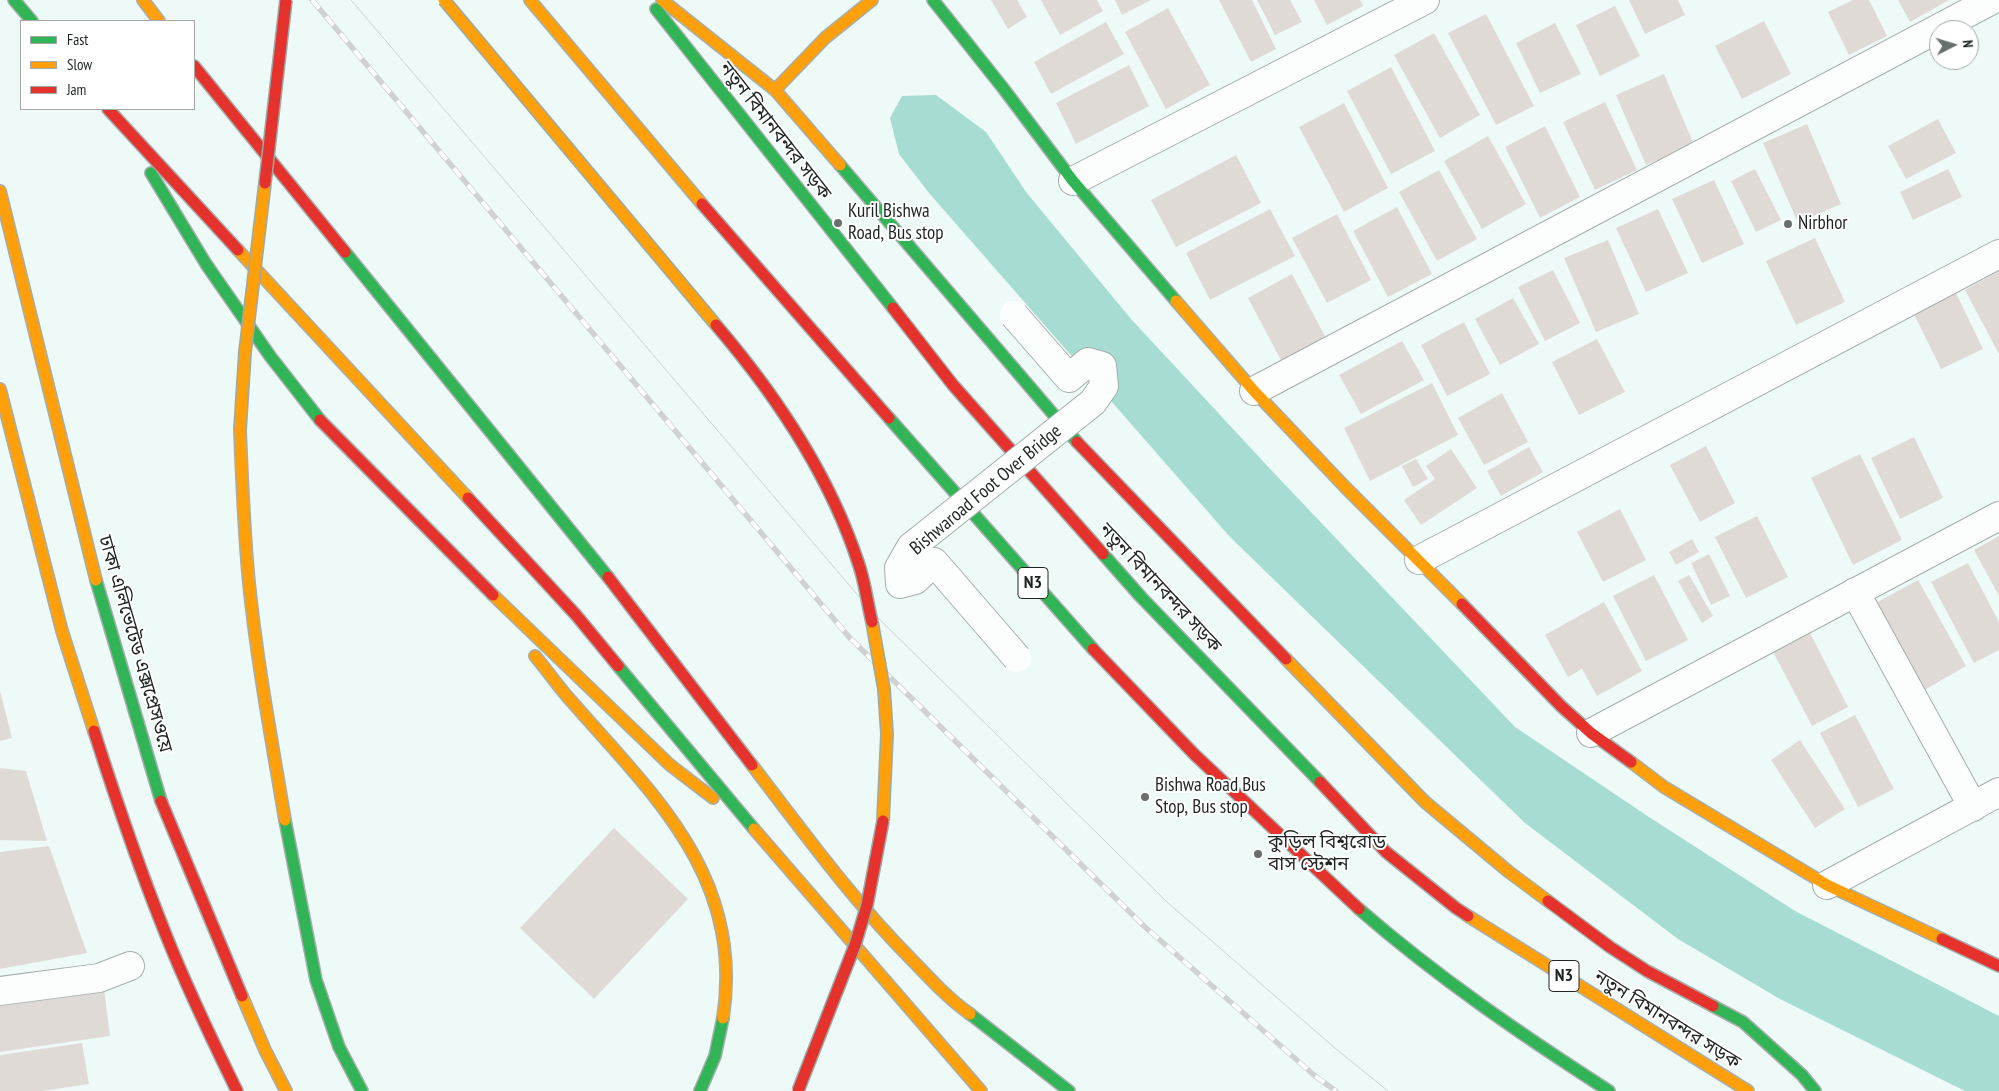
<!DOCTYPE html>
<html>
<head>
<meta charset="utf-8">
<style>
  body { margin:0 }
  #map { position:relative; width:1999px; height:1091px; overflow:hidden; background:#eefaf7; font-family:"PT Sans Narrow",sans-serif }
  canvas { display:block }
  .legend { position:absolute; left:20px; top:20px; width:175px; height:90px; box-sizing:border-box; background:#fff; border:1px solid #a5a8a7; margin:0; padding:6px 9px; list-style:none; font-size:15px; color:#1e2523 }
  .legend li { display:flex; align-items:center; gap:10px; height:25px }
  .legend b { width:25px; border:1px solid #a5a8a7 }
  .north { position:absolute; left:1929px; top:20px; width:50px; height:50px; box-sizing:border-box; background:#fff; border:1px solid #a5a8a7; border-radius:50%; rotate:85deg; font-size:14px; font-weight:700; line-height:20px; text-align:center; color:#1e2523 }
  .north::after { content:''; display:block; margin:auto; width:18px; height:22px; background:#67706d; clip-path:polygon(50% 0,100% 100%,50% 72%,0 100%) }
</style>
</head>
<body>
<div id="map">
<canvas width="1999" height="1091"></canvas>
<ul class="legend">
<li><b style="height:6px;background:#30b455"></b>Fast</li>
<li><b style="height:6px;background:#ff9f0a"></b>Slow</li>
<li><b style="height:6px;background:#e5322d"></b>Jam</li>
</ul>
<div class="north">N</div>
</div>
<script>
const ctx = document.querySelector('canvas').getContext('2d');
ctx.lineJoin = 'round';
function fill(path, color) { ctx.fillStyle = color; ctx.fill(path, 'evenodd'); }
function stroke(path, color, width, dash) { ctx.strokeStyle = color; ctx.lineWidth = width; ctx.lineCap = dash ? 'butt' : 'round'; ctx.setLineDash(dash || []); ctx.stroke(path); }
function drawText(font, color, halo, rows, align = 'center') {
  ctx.font = font + ' "PT Sans Narrow","Noto Sans Bengali",sans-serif'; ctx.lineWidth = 4; ctx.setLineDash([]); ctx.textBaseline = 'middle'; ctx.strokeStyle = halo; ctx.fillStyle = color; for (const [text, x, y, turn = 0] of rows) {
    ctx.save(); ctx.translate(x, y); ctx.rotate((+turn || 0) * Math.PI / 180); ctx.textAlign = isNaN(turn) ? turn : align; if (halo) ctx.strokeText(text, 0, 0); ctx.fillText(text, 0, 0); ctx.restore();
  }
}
fill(new Path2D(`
  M 936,95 L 986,132 L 1026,192 L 1131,319 L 1273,472 L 1515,727 L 1649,817 L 1795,911 L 1999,1016 L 1999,1091 L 1965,1091 L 1780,999 L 1678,939 L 1525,823 L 1230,537 L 929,193 L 899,154 L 890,118 L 902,96 Z`), '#a6dcd2');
fill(new Path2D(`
  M 991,0 L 1017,0 L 1027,17 L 1008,29 Z
  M 1041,0 L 1097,0 L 1103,11 L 1060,35 Z
  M 1115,0 L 1151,0 L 1122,15 Z
  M 1219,0 L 1252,0 L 1276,49 L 1251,62 Z
  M 1257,0 L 1290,0 L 1302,22 L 1275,35 Z
  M 1314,0 L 1360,0 L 1363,6 L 1327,25 Z
  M 1629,0 L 1678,0 L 1685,15 L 1645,34 Z
  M 1853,0 L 1869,0 L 1887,36 L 1849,55 L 1828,12 Z
  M 1898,0 L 1949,0 L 1910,22 Z
  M 1615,6 L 1640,56 L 1600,76 L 1576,25 Z
  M 1168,8 L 1210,85 L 1166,109 L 1125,32 Z
  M 1486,14 L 1534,106 L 1496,125 L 1448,33 Z
  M 1764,21 L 1791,74 L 1742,99 L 1715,46 Z
  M 1106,22 L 1124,54 L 1051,94 L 1034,62 Z
  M 1555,23 L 1581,74 L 1540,93 L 1516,43 Z
  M 1434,33 L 1480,115 L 1440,138 L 1394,55 Z
  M 1129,65 L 1149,106 L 1076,144 L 1056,103 Z
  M 1391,67 L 1435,151 L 1391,174 L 1347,91 Z
  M 1664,74 L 1694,145 L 1646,165 L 1616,95 Z
  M 1605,102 L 1637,170 L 1595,190 L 1563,122 Z
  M 1344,103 L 1388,188 L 1344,212 L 1299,127 Z
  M 1938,119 L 1956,153 L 1906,179 L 1888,146 Z
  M 1807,124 L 1841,204 L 1798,223 L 1763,143 Z
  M 1545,126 L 1580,197 L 1540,218 L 1505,147 Z
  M 1488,136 L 1526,204 L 1482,229 L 1444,161 Z
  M 1236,155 L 1261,203 L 1176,247 L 1151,200 Z
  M 1755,169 L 1781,220 L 1756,232 L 1731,181 Z
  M 1948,169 L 1962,197 L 1913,220 L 1900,192 Z
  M 1439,170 L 1477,239 L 1437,261 L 1399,192 Z
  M 1714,180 L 1744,244 L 1702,263 L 1672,199 Z
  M 1397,207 L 1432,274 L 1388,297 L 1353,231 Z
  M 1270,209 L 1295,256 L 1210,300 L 1186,253 Z
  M 1658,209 L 1688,273 L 1646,292 L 1616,228 Z
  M 1337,214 L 1371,280 L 1327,303 L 1292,238 Z
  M 1815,238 L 1845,302 L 1796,325 L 1766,261 Z
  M 1608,240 L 1639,314 L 1596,332 L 1564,258 Z
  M 1553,270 L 1580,323 L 1545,341 L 1518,287 Z
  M 1999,271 L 1999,354 L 1965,290 Z
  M 1292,274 L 1327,340 L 1283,364 L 1248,298 Z
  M 1956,293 L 1983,349 L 1941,369 L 1914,314 Z
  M 1513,298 L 1539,344 L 1500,365 L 1475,319 Z
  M 1464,322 L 1490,374 L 1447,396 L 1421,345 Z
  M 1597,339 L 1625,392 L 1579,415 L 1552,362 Z
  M 1402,341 L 1424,380 L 1361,414 L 1339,375 Z
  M 1432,383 L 1458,435 L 1370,481 L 1344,428 Z
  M 1502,393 L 1528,442 L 1484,465 L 1458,418 Z
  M 1914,437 L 1943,498 L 1900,519 L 1871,458 Z
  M 1706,446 L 1735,503 L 1700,522 L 1670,465 Z
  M 1529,447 L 1543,472 L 1501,496 L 1487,471 Z
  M 1451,449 L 1477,488 L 1421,525 L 1404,500 L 1435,479 L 1426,466 Z
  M 1860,454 L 1902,540 L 1853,565 L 1811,478 Z
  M 1416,459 L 1428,479 L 1413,487 L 1402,466 Z
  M 1620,509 L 1646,560 L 1603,582 L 1577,532 Z
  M 1757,516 L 1788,577 L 1746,598 L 1715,537 Z
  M 1999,536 L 1999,596 L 1974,550 Z
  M 1692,539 L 1699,552 L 1676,565 L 1669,552 Z
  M 1709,554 L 1730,596 L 1711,605 L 1691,563 Z
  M 1968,563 L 1999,622 L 1999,650 L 1974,663 L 1931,582 Z
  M 1654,575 L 1688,640 L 1646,661 L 1613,596 Z
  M 1689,575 L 1713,616 L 1702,623 L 1678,581 Z
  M 1918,580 L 1966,666 L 1921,692 L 1872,605 Z
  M 1604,602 L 1642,671 L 1597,696 L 1582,669 L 1568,677 L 1545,635 Z
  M 1807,627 L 1848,707 L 1812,726 L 1770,646 Z
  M 0,691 L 12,738 L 0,741 Z
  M 1855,715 L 1894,789 L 1858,807 L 1820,733 Z
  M 1800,740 L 1845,809 L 1815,828 L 1771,760 Z
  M 0,768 L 26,771 L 47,841 L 0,840 Z
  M 614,828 L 688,899 L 594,999 L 520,928 Z
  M 49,846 L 87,953 L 0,969 L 0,852 Z
  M 104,989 L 110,1036 L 0,1052 L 0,1004 Z
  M 82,1043 L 89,1084 L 43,1091 L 0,1091 L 0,1055 Z`), '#e0dad7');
const street = new Path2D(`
  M 1073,181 L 1425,0
  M 1254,391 L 1992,0
  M 1419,560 L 1999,254
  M 1855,592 L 1973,807
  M 1591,733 L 1999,516
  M 1827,885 L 1999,792
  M 0,991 L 99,978 L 130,966`);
const fast = new Path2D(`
  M 14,0 L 32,21
  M 933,0 L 1003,88 L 1073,181 L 1176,301
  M 656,9 L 893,308
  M 840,165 L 1077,442
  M 151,173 L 206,264 L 270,356 L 320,420
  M 345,252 L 608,577
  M 889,418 L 1093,649
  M 1103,554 L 1141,597 L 1320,782
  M 96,580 L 161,801
  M 618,666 L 754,829
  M 285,820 L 316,980 L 339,1047 L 362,1091
  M 1359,909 C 1437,977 1522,1035 1609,1091
  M 1713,1006 L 1743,1022 L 1802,1075 L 1815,1091
  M 970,1014 L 1069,1091
  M 700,1091 L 715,1056 L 723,1018`);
const slow = new Path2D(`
  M 143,0 L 159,21
  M 530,0 L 702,204
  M 662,0 L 775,90 L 840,165
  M 775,90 L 825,38 L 872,0
  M 0,191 L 96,580
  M 238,250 L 468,498
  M 1176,301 L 1254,391 L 1345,487 L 1462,604
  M 0,389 L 62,631 L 94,731
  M 240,430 C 242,481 244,532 249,583 C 257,662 272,742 285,820
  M 493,595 L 670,765 L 713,798
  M 535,656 C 546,669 555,682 566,695 C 650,792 745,874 723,1018
  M 1286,659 L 1425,802 L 1509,872 L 1548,901
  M 1631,762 L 1664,787 L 1827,885 L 1942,939
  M 752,765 C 804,833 854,902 914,962 C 932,981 949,999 970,1014
  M 754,829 L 981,1091
  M 1468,916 L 1748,1091
  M 242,996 L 265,1050 L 286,1091`);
const jam = new Path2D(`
  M 194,66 L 345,252
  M 108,109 L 238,250
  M 702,204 L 889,418
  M 893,308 L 953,385 L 1103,554
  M 320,420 L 493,595
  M 1077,442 L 1286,659
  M 468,498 L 576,615 L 618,666
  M 608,577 L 752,765
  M 1462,604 L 1561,706 L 1591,733 L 1631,762
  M 1093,649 L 1195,755 L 1359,909
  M 94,731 C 116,800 139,868 166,935 C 187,988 212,1040 237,1091
  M 1320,782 L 1386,852 L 1456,908 L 1468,916
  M 161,801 L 242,996
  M 1548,901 L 1610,947 L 1647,971 L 1713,1006
  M 1942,939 L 1999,966`);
stroke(street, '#a5aeac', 30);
stroke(fast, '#a5aeac', 14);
stroke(slow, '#a5aeac', 14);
stroke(jam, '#a5aeac', 14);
stroke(street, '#fcfefe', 28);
stroke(fast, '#30b455', 11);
stroke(slow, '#ff9f0a', 11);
stroke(jam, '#e5322d', 11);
stroke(new Path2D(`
  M 351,0 L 873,613 L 1167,902 L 1336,1049 L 1388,1091`), '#cfd2d1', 1);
const rail = new Path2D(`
  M 312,0 L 849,637 L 1145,927 L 1315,1076 L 1336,1091`);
stroke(rail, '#cfd2d1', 5.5);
stroke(rail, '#fff', 4, [11]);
const streetBridge = new Path2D(`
  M 1014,315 L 1069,378 L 1088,362 L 1102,366 L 1104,386 L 1093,402 L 911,547 L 899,568 L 900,584 L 915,580 L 934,562 L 1017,658`);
const slowBridge = new Path2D(`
  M 444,0 L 716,325
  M 240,430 L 245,352 L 265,183
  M 872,622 L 884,689 L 887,734 L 883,821`);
const jamBridge = new Path2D(`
  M 265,183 L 286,0
  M 716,325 C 776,395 829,474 858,562 C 865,581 867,602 872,622
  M 798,1091 L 855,945 L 867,905 L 883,821`);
stroke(streetBridge, '#a5aeac', 30, []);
stroke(slowBridge, '#98aba7', 14, []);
stroke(jamBridge, '#98aba7', 14, []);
stroke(streetBridge, '#fcfefe', 28);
stroke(slowBridge, '#ff9f0a', 11);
stroke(jamBridge, '#e5322d', 11);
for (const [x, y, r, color] of [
  [838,223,5,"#67706d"],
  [1788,224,5,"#67706d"],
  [1145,797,5,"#67706d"],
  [1258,854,5,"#67706d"]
]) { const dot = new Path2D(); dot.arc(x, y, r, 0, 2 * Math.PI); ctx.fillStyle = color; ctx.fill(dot); stroke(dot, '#fff', 2); }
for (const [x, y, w] of [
  [1033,583,30],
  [1564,976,30]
]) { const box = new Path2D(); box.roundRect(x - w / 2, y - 15.5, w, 31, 4); ctx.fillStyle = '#fff'; ctx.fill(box); stroke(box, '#1e2523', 1); }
drawText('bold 18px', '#1e2523', null, [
  ["N3",1033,583],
  ["N3",1564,976]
]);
drawText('19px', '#1e2523', '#fff', [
  ["নতুন বিমানবন্দর সড়ক",775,131,52],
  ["Bishwaroad Foot Over Bridge",986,490,-40],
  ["নতুন বিমানবন্দর সড়ক",1160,588,47],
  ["ঢাকা এলিভেটেড এক্সপ্রেসওয়ে",135,644,74],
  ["নতুন বিমানবন্দর সড়ক",1667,1020,32]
]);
drawText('19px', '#1e2523', '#fff', [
  ["Kuril Bishwa",848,212],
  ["Road, Bus stop",848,234],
  ["Nirbhor",1798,224],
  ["Bishwa Road Bus",1155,786],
  ["Stop, Bus stop",1155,808],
  ["কুড়িল বিশ্বরোড",1268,843],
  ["বাস স্টেশন",1268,865]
], 'left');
</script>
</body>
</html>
